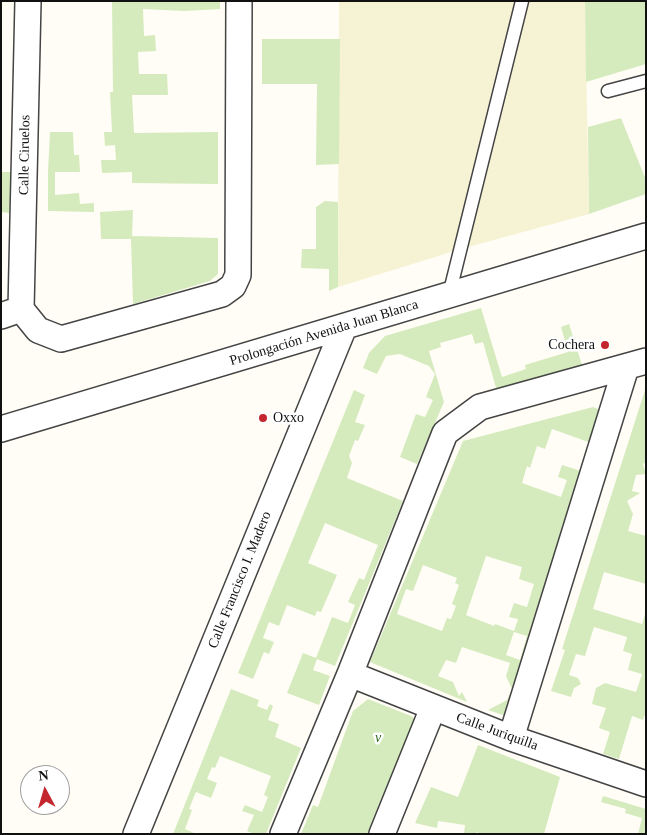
<!DOCTYPE html>
<html>
<head>
<meta charset="utf-8">
<style>
  body { margin:0 }
  #map { position:relative; width:647px; height:835px; overflow:hidden; background:#fffdf5; font-family:Georgia,serif }
  canvas { display:block }
  .frame { position:absolute; inset:0; border:2px solid #111; pointer-events:none }
  .north { position:absolute; left:20px; top:765px; width:50px; height:50px; box-sizing:border-box; background:#fff; border:1px solid #a0a0a0; border-radius:50%; rotate:354deg; font-size:14px; font-weight:700; line-height:20px; text-align:center; color:#111 }
  .north::after { content:''; display:block; margin:auto; width:18px; height:22px; background:#c4262e; clip-path:polygon(50% 0,100% 100%,50% 72%,0 100%) }
</style>
</head>
<body>
<div id="map">
<canvas width="647" height="835"></canvas>
<div class="frame"></div>
<div class="north">N</div>
</div>
<script>
const ctx = document.querySelector('canvas').getContext('2d');
ctx.lineJoin = 'round';
function fill(path, color) { ctx.fillStyle = color; ctx.fill(path, 'evenodd'); }
function stroke(path, color, width, dash) { ctx.strokeStyle = color; ctx.lineWidth = width; ctx.lineCap = dash ? 'butt' : 'round'; ctx.setLineDash(dash || []); ctx.stroke(path); }
function drawText(font, color, halo, rows, align = 'center') {
  ctx.font = font + ' Georgia,serif'; ctx.lineWidth = 5; ctx.setLineDash([]); ctx.textBaseline = 'middle'; ctx.strokeStyle = halo; ctx.fillStyle = color; for (const [text, x, y, turn = 0] of rows) {
    ctx.save(); ctx.translate(x, y); ctx.rotate((+turn || 0) * Math.PI / 180); ctx.textAlign = isNaN(turn) ? turn : align; if (halo) ctx.strokeText(text, 0, 0); ctx.fillText(text, 0, 0); ctx.restore();
  }
}
fill(new Path2D(`
  M 339,1 L 585,1 L 589,214 L 461,249 L 338,287 Z`), '#f6f3d4');
fill(new Path2D(`
  M 112,1 L 220,1 L 220,9 L 184,11 L 143,9 L 144,36 L 155,35 L 156,51 L 138,52 L 139,74 L 167,74 L 168,95 L 132,95 L 134,133 L 218,132 L 218,184 L 132,183 L 132,172 L 102,173 L 101,160 L 116,160 L 115,145 L 105,146 L 104,132 L 112,132 L 110,92 L 113,92 Z
  M 585,1 L 646,1 L 646,64 L 586,82 Z
  M 262,39 L 340,39 L 339,164 L 316,165 L 317,84 L 262,84 Z
  M 621,118 L 646,180 L 646,194 L 589,214 L 588,127 Z
  M 50,132 L 73,132 L 74,155 L 79,155 L 80,172 L 55,172 L 55,195 L 79,193 L 80,204 L 94,203 L 94,212 L 48,211 L 48,172 Z
  M 1,172 L 12,172 L 9,213 L 1,212 Z
  M 325,201 L 338,202 L 338,287 L 329,291 L 329,269 L 301,268 L 302,249 L 316,249 L 316,207 Z
  M 133,210 L 132,236 L 218,238 L 218,274 L 210,281 L 133,304 L 131,239 L 101,239 L 100,212 Z
  M 481,308 L 502,377 L 526,369 L 525,365 L 568,352 L 561,327 L 569,324 L 583,368 L 498,395 L 483,342 L 475,344 L 472,334 L 440,343 L 441,347 L 429,351 L 444,402 L 417,464 L 400,457 L 416,414 L 425,417 L 433,400 L 426,397 L 435,374 L 429,366 L 400,354 L 386,356 L 377,374 L 363,368 L 369,353 L 385,336 Z
  M 646,387 L 646,462 L 643,464 L 646,474 L 636,475 L 632,491 L 640,493 L 627,501 L 633,514 L 628,531 L 646,536 L 646,584 L 604,572 L 593,609 L 642,624 L 646,611 L 646,712 L 643,720 L 632,716 L 619,759 L 603,754 L 610,732 L 599,728 L 606,708 L 592,704 L 596,688 L 605,683 L 636,692 L 642,674 L 628,670 L 632,654 L 623,651 L 627,637 L 594,627 L 585,656 L 576,654 L 569,675 L 578,678 L 581,684 L 574,688 L 571,697 L 551,691 L 565,650 L 562,649 Z
  M 354,390 L 365,395 L 355,422 L 365,425 L 358,441 L 355,440 L 349,456 L 352,463 L 347,478 L 403,501 L 335,666 L 317,659 L 313,670 L 330,676 L 319,705 L 287,693 L 303,653 L 316,658 L 332,617 L 348,623 L 355,605 L 348,602 L 359,578 L 364,580 L 378,545 L 325,523 L 308,563 L 337,575 L 321,612 L 317,611 L 315,616 L 287,605 L 279,626 L 269,622 L 263,638 L 274,642 L 269,654 L 264,652 L 253,679 L 238,673 Z
  M 593,407 L 598,409 L 601,413 L 511,713 L 503,715 L 488,710 L 507,700 L 512,689 L 506,676 L 510,663 L 462,647 L 456,663 L 446,660 L 438,676 L 453,682 L 459,696 L 462,692 L 467,702 L 370,662 L 463,441 ZM 552,429 L 591,443 L 581,471 L 562,465 L 558,477 L 567,480 L 561,497 L 522,483 L 527,466 L 530,468 L 537,446 L 545,449 ZM 486,556 L 522,567 L 519,579 L 534,584 L 527,607 L 514,603 L 509,617 L 518,619 L 514,631 L 495,624 L 494,626 L 466,615 ZM 423,565 L 457,578 L 455,583 L 459,585 L 452,604 L 456,606 L 451,619 L 447,618 L 442,631 L 397,614 L 406,589 L 413,591 ZM 514,632 L 527,636 L 520,660 L 506,655 Z
  M 231,689 L 259,700 L 257,706 L 267,710 L 270,704 L 273,706 L 268,720 L 279,724 L 275,737 L 301,748 L 266,834 L 254,834 L 247,831 L 254,815 L 242,811 L 245,805 L 262,812 L 268,797 L 264,795 L 271,776 L 220,756 L 215,768 L 212,767 L 207,779 L 217,783 L 211,798 L 196,792 L 189,809 L 192,810 L 185,829 L 196,834 L 173,834 Z
  M 368,699 L 411,716 L 417,721 L 373,834 L 301,834 L 313,805 L 318,807 L 353,711 Z
  M 478,745 L 560,777 L 544,834 L 480,834 L 477,832 L 475,834 L 464,834 L 465,825 L 438,821 L 437,828 L 415,823 L 431,787 L 458,797 Z
  M 603,796 L 646,809 L 646,834 L 638,834 L 642,818 L 625,813 L 626,809 L 601,802 Z`), '#d5ebbd');
const service = new Path2D(`
  M 608,91 L 646,81
  M 449,295 L 522,1`);
const minor = new Path2D(`
  M 21,309 L 38,330 L 61,339 L 222,294 L 233,286 L 238,275 L 239,1
  M 21,309 L 28,1
  M 1,316 L 21,309
  M 1,429 L 646,236
  M 350,674 L 511,738 L 646,784
  M 511,738 L 626,367
  M 136,834 L 344,327
  M 283,834 L 350,674 L 445,433 L 480,407 L 646,361
  M 382,834 L 433,708`);
stroke(service, '#444', 15);
stroke(minor, '#444', 28);
stroke(service, '#fff', 12);
stroke(minor, '#fff', 25);
for (const [x, y, r, color] of [
  [605,345,5,"#c4262e"],
  [263,418,5,"#c4262e"]
]) { const dot = new Path2D(); dot.arc(x, y, r, 0, 2 * Math.PI); ctx.fillStyle = color; ctx.fill(dot); stroke(dot, '#fff', 2); }
drawText('14px', '#111', '#fff', [
  ["Calle Ciruelos",25,155,-89],
  ["Prolongación Avenida Juan Blanca",324,333,-17],
  ["Calle Francisco I. Madero",240,580,-68],
  ["Calle Juriquilla",497,732,20]
]);
drawText('14px', '#111', '#fff', [
  ["Cochera",595,345],
  ["Oxxo",273,418,"left"]
], 'right');
drawText('italic 14px', '#2f6b1f', '#fff', [
  ["v",378,738]
]);
</script>
</body>
</html>
